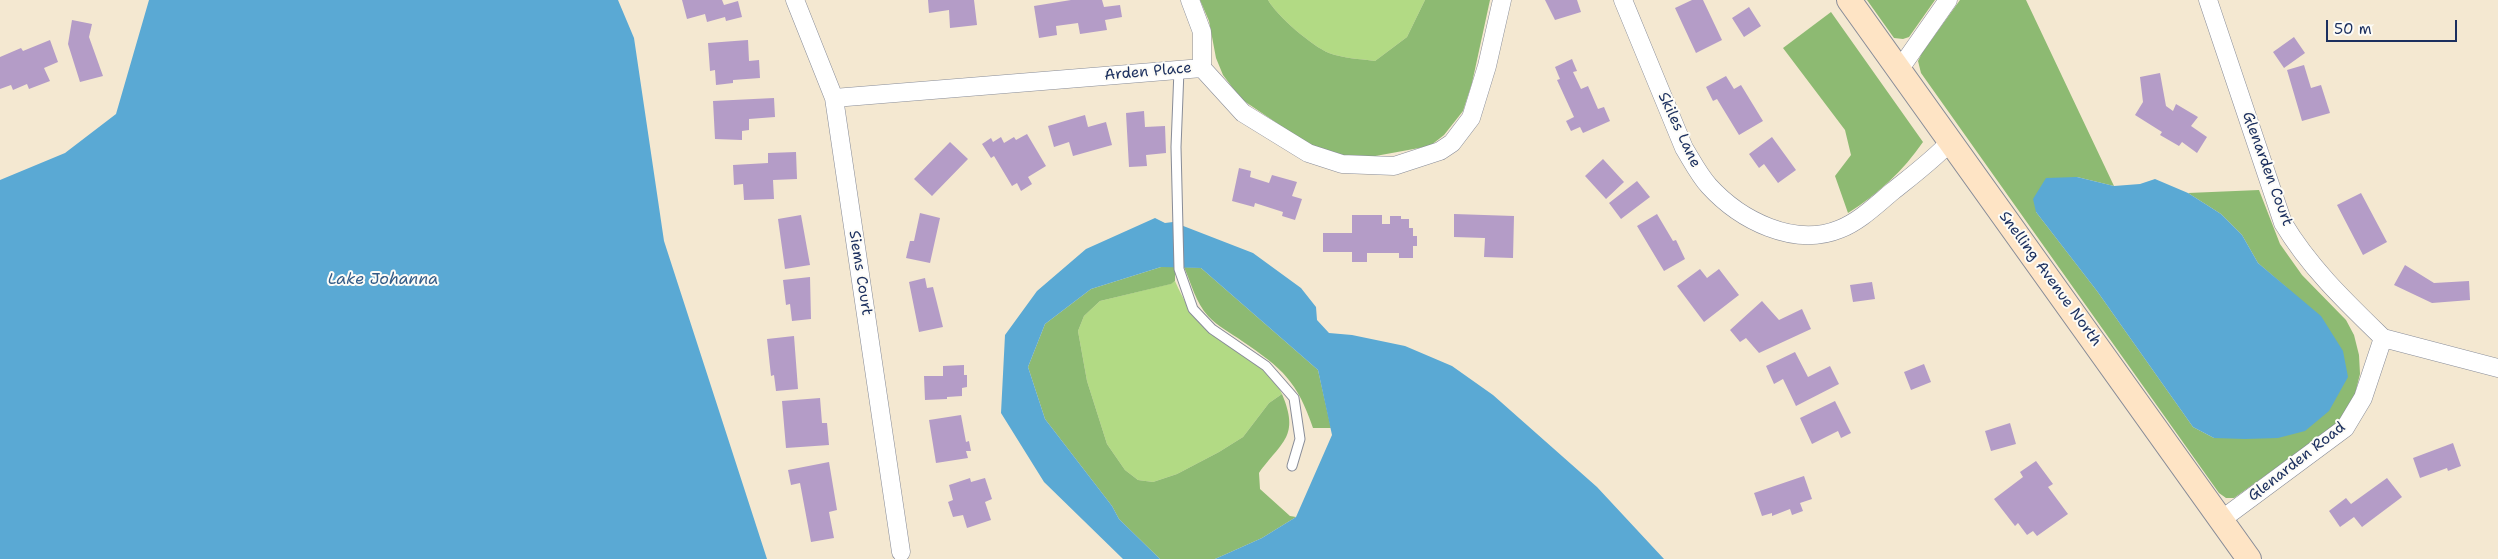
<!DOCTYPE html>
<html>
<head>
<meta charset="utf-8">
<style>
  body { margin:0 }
  #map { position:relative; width:2498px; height:559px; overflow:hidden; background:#f4e8d1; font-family:"Shantell Sans",sans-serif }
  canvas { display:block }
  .scale { position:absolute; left:2326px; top:20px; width:131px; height:22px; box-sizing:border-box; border:2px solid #1b2f5e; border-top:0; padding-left:6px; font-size:15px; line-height:18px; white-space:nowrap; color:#1b2f5e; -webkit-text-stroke:4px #fdfcf7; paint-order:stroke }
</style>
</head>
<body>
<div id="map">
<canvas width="2498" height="559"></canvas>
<div class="scale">50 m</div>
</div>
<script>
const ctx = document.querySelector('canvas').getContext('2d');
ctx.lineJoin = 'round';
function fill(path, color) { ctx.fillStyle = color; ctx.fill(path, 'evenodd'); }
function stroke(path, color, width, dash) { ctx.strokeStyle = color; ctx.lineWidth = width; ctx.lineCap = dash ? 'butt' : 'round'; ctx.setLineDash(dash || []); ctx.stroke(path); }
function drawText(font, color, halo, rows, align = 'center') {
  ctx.font = font + ' "Shantell Sans",sans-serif'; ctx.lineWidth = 4; ctx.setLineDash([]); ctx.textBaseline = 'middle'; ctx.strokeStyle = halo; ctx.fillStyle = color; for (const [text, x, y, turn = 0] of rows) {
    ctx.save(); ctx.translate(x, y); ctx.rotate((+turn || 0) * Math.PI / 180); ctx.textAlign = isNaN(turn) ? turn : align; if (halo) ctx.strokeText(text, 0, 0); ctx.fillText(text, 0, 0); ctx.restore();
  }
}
fill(new Path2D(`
  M 1268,0 L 1425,0 L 1407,37 L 1375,61 C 1360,59 1342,58 1329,53 C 1312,46 1277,16 1268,0 Z
  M 1175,281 C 1183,299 1192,316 1207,329 C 1230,349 1270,363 1282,394 L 1269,403 L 1243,437 L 1219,452 L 1177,474 L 1153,482 L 1138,480 L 1125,470 L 1107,444 L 1087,381 L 1078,331 L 1084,316 L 1100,301 L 1170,284 Z`), '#b2da84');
fill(new Path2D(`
  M 1200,0 L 1268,0 C 1277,16 1312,46 1329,53 C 1342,58 1360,59 1375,61 L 1407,37 L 1425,0 L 1490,0 L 1472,83 L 1463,111 L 1444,135 L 1430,146 L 1370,157 L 1336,155 L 1308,144 L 1241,99 L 1223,75 L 1216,58 L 1209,21 Z
  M 1867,0 L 1935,0 L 1909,37 L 1903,39 L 1894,38 Z
  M 1960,0 L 2026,0 L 2114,186 L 2077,177 L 2036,212 L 2097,291 L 2193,427 L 2214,438 L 2278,438 L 2287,288 L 2258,263 L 2242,235 L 2221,214 L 2188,193 L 2259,190 L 2280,244 L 2302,275 L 2346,320 L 2354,335 L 2359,355 L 2360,374 L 2354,398 L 2336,425 L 2234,498 L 2226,498 L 2219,493 L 1921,73 L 1918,61 L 1922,53 Z
  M 1831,12 L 1923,142 C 1903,171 1878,194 1848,213 L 1835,176 L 1851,155 L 1845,130 L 1783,48 Z
  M 1161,267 L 1175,267 L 1175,281 L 1171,284 L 1100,301 L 1084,316 L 1078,331 L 1087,381 L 1107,444 L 1125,470 L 1138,480 L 1153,482 L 1177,474 L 1219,452 L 1243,437 L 1269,403 L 1282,394 C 1300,437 1282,441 1259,473 L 1260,489 L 1290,516 L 1296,517 L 1262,538 L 1215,559 L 1160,559 L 1119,519 L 1112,506 L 1045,419 L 1028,367 L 1045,324 L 1091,289 Z
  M 1184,267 L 1201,268 L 1318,370 L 1331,428 L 1313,428 C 1297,381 1283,369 1242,341 C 1231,333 1217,326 1208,316 C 1196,303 1191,283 1184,267 Z`), '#8dba72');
fill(new Path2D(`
  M 149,0 L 618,0 L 634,38 L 664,241 L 767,559 L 0,559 L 0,180 L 65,153 L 116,114 Z
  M 2077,177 L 2114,186 L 2140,184 L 2155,179 L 2188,193 L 2221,214 L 2242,235 L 2258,263 L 2321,316 L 2343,351 L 2348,377 L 2329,411 L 2305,431 L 2278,438 L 2245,439 L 2214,438 L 2193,427 L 2097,291 L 2036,212 L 2033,199 L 2046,178 Z
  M 1155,218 L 1165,223 L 1173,222 L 1253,253 L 1301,288 L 1316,307 L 1317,320 L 1329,333 L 1352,335 L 1405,346 L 1452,366 L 1493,395 L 1597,487 L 1664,559 L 1215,559 L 1262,538 L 1296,517 L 1332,435 L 1318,370 L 1201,268 L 1161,267 L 1091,289 L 1045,324 L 1028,367 L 1045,419 L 1112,506 L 1119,519 L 1160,559 L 1123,559 L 1044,482 L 1001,413 L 1005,335 L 1037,291 L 1086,249 Z`), '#5aa9d4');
fill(new Path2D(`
  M 682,0 L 722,0 L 724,5 L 738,1 L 742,17 L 726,21 L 725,17 L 707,22 L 705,14 L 687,19 Z
  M 928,0 L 974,0 L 977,25 L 950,28 L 949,10 L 929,13 Z
  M 1071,0 L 1102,0 L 1104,7 L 1120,5 L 1122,17 L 1105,20 L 1107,30 L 1080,34 L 1078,23 L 1056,26 L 1057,35 L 1039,38 L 1034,6 Z
  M 1545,0 L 1577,0 L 1581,12 L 1555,20 Z
  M 1692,0 L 1703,0 L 1722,40 L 1696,53 L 1675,8 Z
  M 1749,7 L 1761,26 L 1744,37 L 1732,18 Z
  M 72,20 L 92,24 L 89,37 L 103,76 L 80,82 L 68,44 Z
  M 2294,37 L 2305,53 L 2284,68 L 2273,52 Z
  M 50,40 L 58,62 L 44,68 L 50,81 L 29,89 L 27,84 L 13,90 L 11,85 L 0,89 L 0,57 L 21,48 L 23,51 Z
  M 748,40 L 749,61 L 759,60 L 760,78 L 733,80 L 733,83 L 716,85 L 715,70 L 710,71 L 708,43 Z
  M 1572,59 L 1577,71 L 1573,72 L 1581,89 L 1588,86 L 1598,109 L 1604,107 L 1610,121 L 1583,133 L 1580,127 L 1571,131 L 1566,121 L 1574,117 L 1557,80 L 1560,79 L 1555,67 Z
  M 2304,65 L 2311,88 L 2321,85 L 2330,113 L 2302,121 L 2287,70 Z
  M 2160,73 L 2166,106 L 2173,111 L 2176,104 L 2198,117 L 2191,126 L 2207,137 L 2197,153 L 2182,142 L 2179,146 L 2160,135 L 2162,132 L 2135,115 L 2143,102 L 2140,77 Z
  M 1726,76 L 1734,89 L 1741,85 L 1763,121 L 1739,135 L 1717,99 L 1713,101 L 1706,87 Z
  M 774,98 L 775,117 L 749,119 L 749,130 L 742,131 L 742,140 L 715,139 L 713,101 Z
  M 1144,111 L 1145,127 L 1165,126 L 1166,153 L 1146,155 L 1147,166 L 1129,167 L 1126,113 Z
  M 1085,115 L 1088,127 L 1106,122 L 1112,145 L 1073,156 L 1069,142 L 1054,147 L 1048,126 Z
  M 1027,134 L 1046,166 L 1028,177 L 1032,184 L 1021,191 L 1017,183 L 1012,186 L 994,156 L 991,158 L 982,144 L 991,138 L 993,142 L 1001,137 L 1004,143 L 1014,137 L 1016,140 Z
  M 1772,137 L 1796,170 L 1778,183 L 1764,164 L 1759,168 L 1749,154 Z
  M 950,142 L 968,159 L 932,196 L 914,179 Z
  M 796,152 L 797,179 L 773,180 L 774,199 L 744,200 L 743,184 L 734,185 L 733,165 L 768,163 L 768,153 Z
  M 1603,159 L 1624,182 L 1606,199 L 1585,176 Z
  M 1239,168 L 1251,171 L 1250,177 L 1269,183 L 1272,175 L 1297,182 L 1292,196 L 1302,199 L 1295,220 L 1282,216 L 1283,212 L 1255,203 L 1254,207 L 1232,201 Z
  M 1637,181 L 1650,197 L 1621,219 L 1609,203 Z
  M 2361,193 L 2387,242 L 2363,255 L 2337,205 Z
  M 920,213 L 940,218 L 930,263 L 906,258 L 910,241 L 914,241 Z
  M 1454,214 L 1514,216 L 1513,258 L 1484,257 L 1485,238 L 1454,237 Z
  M 1657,214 L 1673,241 L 1676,240 L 1685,259 L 1664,271 L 1637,226 Z
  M 801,215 L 810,265 L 785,269 L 778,219 Z
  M 1352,215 L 1382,215 L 1382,224 L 1390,224 L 1390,216 L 1401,216 L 1401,219 L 1409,219 L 1409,228 L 1413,228 L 1413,236 L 1417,236 L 1417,246 L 1413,246 L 1413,258 L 1399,258 L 1399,253 L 1367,253 L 1367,262 L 1352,262 L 1352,252 L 1323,252 L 1323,233 L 1352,233 Z
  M 2405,265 L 2434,283 L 2469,281 L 2470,300 L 2432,303 L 2394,285 Z
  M 1700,269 L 1707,278 L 1719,269 L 1739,295 L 1704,322 L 1677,286 Z
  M 810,277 L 811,319 L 792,321 L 790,304 L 786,305 L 783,280 Z
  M 925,278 L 927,288 L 933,287 L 943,327 L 919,332 L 909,282 Z
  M 1872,282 L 1875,299 L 1853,302 L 1850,285 Z
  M 1762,301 L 1779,320 L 1802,309 L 1811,329 L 1759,353 L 1746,338 L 1740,342 L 1730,330 Z
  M 794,336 L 798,389 L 776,391 L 774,375 L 771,376 L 767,339 Z
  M 1795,352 L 1808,377 L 1830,366 L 1839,384 L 1796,406 L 1783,379 L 1774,384 L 1766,366 Z
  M 1924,364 L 1931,382 L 1911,390 L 1904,372 Z
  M 964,365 L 964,375 L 967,375 L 967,387 L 962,388 L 962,396 L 947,397 L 947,399 L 925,400 L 924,376 L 943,376 L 943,366 Z
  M 820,398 L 822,423 L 827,423 L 829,445 L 786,448 L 782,401 Z
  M 1835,401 L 1851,433 L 1841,438 L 1838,431 L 1812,444 L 1800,418 Z
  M 961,415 L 966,442 L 969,441 L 971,451 L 966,451 L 968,458 L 936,463 L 929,420 Z
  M 2010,423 L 2016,444 L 1991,451 L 1985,431 Z
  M 2453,443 L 2461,466 L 2448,471 L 2447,468 L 2420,478 L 2413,458 Z
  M 2036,461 L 2053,484 L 2048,487 L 2068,514 L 2037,536 L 2033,531 L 2027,535 L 2018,523 L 2015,526 L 1994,499 L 2023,477 L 2020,472 Z
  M 829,462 L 837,510 L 829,512 L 834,538 L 811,542 L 800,483 L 791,485 L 788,470 Z
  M 1804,476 L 1812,499 L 1800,503 L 1803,511 L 1792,515 L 1790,509 L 1772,516 L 1772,513 L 1762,516 L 1754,493 Z
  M 970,478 L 971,482 L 985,478 L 992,499 L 985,502 L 991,520 L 967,528 L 963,515 L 953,517 L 948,502 L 953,500 L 949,485 Z
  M 2387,478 L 2402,497 L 2362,527 L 2354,517 L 2340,527 L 2329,511 L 2346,498 L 2351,504 Z`), '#b49cc7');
const lane = new Path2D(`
  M 1179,70 L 1176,147 L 1179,269 L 1193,309 L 1212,329 L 1266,366 L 1294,398 L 1300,439 L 1292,466`);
const street = new Path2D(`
  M 795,0 L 834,98 L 901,552
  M 1190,0 L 1202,32 L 1202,68
  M 1623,0 L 1684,148 C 1692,161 1699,175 1709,186 C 1740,220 1794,248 1840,229 C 1860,221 1876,205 1893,191 C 1913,175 1933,160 1951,141
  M 2208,0 L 2283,223 C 2310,268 2346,302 2383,338
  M 1899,70 L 1948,0
  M 834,98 L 1202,68 L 1243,113 L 1308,153 L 1342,164 L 1394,166 L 1440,151 L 1452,143 L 1471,118 L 1487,66 L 1502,0
  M 2221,520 L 2345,428 L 2363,398 L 2383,338 L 2498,368`);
const secondary = new Path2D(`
  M 1849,0 L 2249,559`);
stroke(lane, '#888c98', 11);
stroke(street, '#888c98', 19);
stroke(secondary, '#888c98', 26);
stroke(lane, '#fff', 9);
stroke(street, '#fff', 18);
stroke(secondary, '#fee4c5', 24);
drawText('15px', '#1b2f5e', '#fdfcf7', [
  ["Arden Place",1148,72,-5],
  ["Skiles Lane",1679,130,65],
  ["Glenarden Court",2267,169,70],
  ["Siems Court",860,273,81],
  ["Snelling Avenue North",2050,279,54],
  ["Glenarden Road",2297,462,-38]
]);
drawText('italic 16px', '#315a87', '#fdfcf7', [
  ["Lake Johanna",383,280]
]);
</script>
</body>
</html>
